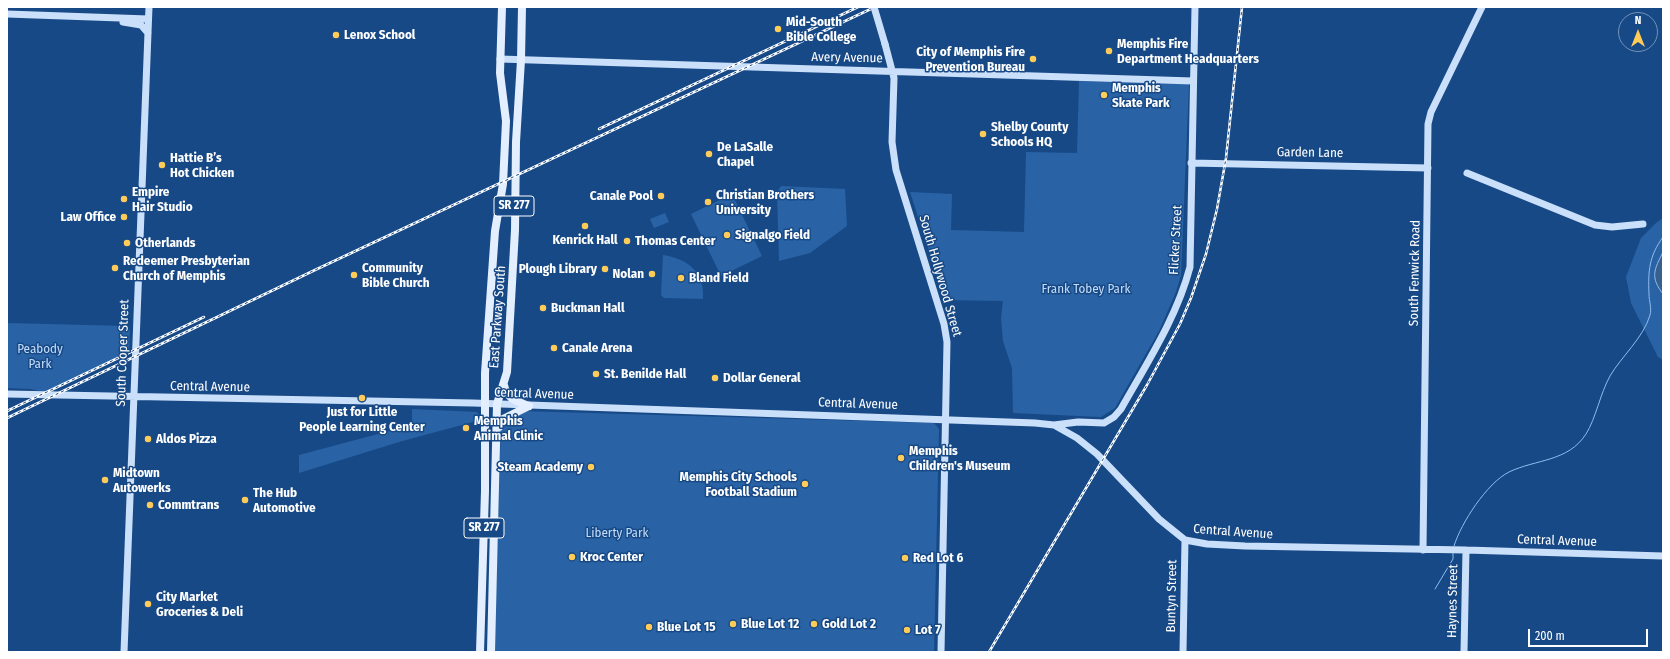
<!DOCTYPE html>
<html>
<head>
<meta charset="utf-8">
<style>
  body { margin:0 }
  #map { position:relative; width:1670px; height:659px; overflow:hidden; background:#174986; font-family:"Fira Sans Condensed",sans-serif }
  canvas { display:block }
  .frame { position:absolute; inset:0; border:8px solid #fff; pointer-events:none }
  .north { position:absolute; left:1618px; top:12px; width:40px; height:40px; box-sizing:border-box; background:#174986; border:1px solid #7492b6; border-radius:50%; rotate:0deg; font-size:11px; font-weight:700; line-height:16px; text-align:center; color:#fff }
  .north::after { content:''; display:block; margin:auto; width:14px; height:18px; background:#ffcc59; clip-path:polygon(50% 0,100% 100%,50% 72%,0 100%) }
  .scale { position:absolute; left:1528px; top:629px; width:120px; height:18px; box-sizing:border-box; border:2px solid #fff; border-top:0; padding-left:5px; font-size:12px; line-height:14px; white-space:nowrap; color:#fff; -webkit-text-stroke:3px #174986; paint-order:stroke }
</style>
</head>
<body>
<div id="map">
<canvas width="1670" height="659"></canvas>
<div class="frame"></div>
<div class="north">N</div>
<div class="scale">200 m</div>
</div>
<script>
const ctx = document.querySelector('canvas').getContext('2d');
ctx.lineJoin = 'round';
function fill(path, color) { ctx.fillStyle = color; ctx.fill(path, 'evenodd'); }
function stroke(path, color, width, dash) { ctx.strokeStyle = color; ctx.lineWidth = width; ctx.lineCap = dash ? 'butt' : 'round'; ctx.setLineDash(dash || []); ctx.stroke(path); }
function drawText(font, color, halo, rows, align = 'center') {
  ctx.font = font + ' "Fira Sans Condensed",sans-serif'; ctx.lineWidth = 3; ctx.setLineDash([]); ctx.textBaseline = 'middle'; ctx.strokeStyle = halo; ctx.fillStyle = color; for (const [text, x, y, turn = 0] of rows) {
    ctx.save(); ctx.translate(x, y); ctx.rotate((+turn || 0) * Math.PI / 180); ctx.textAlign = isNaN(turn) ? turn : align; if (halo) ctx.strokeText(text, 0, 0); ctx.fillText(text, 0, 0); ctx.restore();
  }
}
fill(new Path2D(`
  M 1079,81 L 1189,84 L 1181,275 L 1176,292 L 1159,331 L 1115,408 L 1101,417 L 1013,413 L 1012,368 L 1003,341 L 1001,318 L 1003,301 L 945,300 L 910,192 L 952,194 L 951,230 L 1024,232 L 1026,152 L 1077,153 Z
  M 781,186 L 845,189 L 847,226 L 810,253 L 779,261 L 777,192 Z
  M 732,194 L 762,256 L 721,276 L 691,214 Z
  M 665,213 L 669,222 L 654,228 L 650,219 Z
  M 1663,218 L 1663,360 L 1658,357 L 1631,303 L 1626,277 L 1641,238 L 1656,223 Z
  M 663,255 C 688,259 705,272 703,299 L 664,298 L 661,295 Z
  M 7,323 L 126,326 L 130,330 L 129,352 L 44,392 L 30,389 L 7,388 Z
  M 412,409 L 477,412 L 480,416 L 480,420 L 399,442 L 299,473 L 299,455 L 393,430 L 412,428 Z
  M 520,411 L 934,423 L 939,429 L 934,652 L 494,652 L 501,423 Z`), '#2963a5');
const water = new Path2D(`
  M 1663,252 L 1663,294 C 1650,277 1654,270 1663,252 Z`);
fill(water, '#395f8c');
stroke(water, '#8fbdf0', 1);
stroke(new Path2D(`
  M 1454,546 C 1461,523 1487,483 1509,472 C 1536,459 1568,462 1586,434 C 1596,418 1600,394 1610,376 C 1621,357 1644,337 1650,315 C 1652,309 1649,301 1649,294 C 1648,271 1649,256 1663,237
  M 1435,589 L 1453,559 L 1453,553`), '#8fbdf0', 1);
stroke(new Path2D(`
  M 7,14 L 148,19
  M 123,22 L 141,25 L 148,33
  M 885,44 L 894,78 L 892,142 L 896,170 L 944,324 L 947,342 L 941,652
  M 500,59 L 1193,81
  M 1191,163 L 1428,168
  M 1467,173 L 1595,225 L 1612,227 L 1643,224
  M 7,394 L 473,403 L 1035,423 L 1054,425 L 1077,438 L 1097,454 L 1159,519 L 1185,540 L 1207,544 L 1245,546 L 1466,550 L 1663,556
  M 1054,425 L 1078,422 L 1104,423 L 1114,417 L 1121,409 C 1147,363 1177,317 1190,267 L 1195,7
  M 1423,550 L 1428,124 L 1431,112 L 1482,7
  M 124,652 L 149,7
  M 1183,652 L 1185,540
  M 1464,652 L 1466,550`), '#c9dffa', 7);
stroke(new Path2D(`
  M 504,385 C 507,399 516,401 529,406
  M 499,427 L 501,420 L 529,406
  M 480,652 L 485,491 L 485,373 L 495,231 L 503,184 L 506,121 L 500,73 L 502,7
  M 491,652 L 497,404 L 507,372 L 515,230 L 516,142 L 521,60 L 522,7`), '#e3eeff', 8);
const rail = new Path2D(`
  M 599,129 L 858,7
  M 7,411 L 204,317
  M 7,418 L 315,270 L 875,7
  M 989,652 L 1147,385 L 1180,324 L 1191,298 L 1206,254 L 1217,209 L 1226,158 L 1242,7`);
stroke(rail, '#fff', 2.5);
stroke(rail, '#174986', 1, [3]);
stroke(new Path2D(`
  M 874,7 L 885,44`), '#c9dffa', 7);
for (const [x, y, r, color] of [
  [778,29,4,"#ffcc59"],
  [336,35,4,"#ffcc59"],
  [1109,51,4,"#ffcc59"],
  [1033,59,4,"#ffcc59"],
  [1104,95,4,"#ffcc59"],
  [983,134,4,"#ffcc59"],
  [709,154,4,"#ffcc59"],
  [162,165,4,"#ffcc59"],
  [661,196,4,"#ffcc59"],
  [124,199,4,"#ffcc59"],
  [708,202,4,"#ffcc59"],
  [124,217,4,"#ffcc59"],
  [585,226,4,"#ffcc59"],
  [727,235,4,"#ffcc59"],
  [627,241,4,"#ffcc59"],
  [127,243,4,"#ffcc59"],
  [115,268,4,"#ffcc59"],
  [605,269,4,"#ffcc59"],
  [652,274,4,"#ffcc59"],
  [354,275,4,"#ffcc59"],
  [681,278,4,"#ffcc59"],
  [543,308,4,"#ffcc59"],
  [554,348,4,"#ffcc59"],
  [596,374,4,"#ffcc59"],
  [715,378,4,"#ffcc59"],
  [362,398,4,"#ffcc59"],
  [466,428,4,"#ffcc59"],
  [148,439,4,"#ffcc59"],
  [901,458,4,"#ffcc59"],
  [591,467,4,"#ffcc59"],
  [105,480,4,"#ffcc59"],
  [805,484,4,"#ffcc59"],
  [245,500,4,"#ffcc59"],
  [150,505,4,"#ffcc59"],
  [572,557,4,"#ffcc59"],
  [905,558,4,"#ffcc59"],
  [148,604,4,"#ffcc59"],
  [733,624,4,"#ffcc59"],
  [814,624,4,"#ffcc59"],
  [649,627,4,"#ffcc59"],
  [907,630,4,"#ffcc59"]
]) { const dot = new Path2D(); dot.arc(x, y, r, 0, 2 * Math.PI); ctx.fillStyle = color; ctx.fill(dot); stroke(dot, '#174986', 1.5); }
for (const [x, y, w] of [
  [514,206,40],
  [484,528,40]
]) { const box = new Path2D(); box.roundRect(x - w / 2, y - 10, w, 20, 3); ctx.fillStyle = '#174986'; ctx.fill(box); stroke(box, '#fff', 1); }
drawText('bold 12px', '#fff', null, [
  ["SR 277",514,206],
  ["SR 277",484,528]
]);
drawText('bold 13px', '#fff', '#174986', [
  ["Mid-South",786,22],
  ["Bible College",786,37],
  ["Lenox School",344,35],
  ["Memphis Fire",1117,44],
  ["Department Headquarters",1117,59],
  ["City of Memphis Fire",1025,52,"right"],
  ["Prevention Bureau",1025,67,"right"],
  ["Memphis",1112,88],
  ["Skate Park",1112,103],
  ["Shelby County",991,127],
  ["Schools HQ",991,142],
  ["De LaSalle",717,147],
  ["Chapel",717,162],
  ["Hattie B’s",170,158],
  ["Hot Chicken",170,173],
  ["Empire",132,192],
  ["Hair Studio",132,207],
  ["Christian Brothers",716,195],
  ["University",716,210],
  ["Canale Pool",653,196,"right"],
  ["Law Office",116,217,"right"],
  ["Signalgo Field",735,235],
  ["Kenrick Hall",585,240,"center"],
  ["Thomas Center",635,241],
  ["Otherlands",135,243],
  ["Redeemer Presbyterian",123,261],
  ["Church of Memphis",123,276],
  ["Community",362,268],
  ["Bible Church",362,283],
  ["Plough Library",597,269,"right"],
  ["Nolan",644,274,"right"],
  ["Bland Field",689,278],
  ["Buckman Hall",551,308],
  ["Canale Arena",562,348],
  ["St. Benilde Hall",604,374],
  ["Dollar General",723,378],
  ["Just for Little",362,412,"center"],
  ["People Learning Center",362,427,"center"],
  ["Memphis",474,421],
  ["Animal Clinic",474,436],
  ["Aldos Pizza",156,439],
  ["Memphis",909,451],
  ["Children's Museum",909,466],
  ["Steam Academy",583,467,"right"],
  ["Midtown",113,473],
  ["Autowerks",113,488],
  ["Memphis City Schools",797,477,"right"],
  ["Football Stadium",797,492,"right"],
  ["The Hub",253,493],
  ["Automotive",253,508],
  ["Commtrans",158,505],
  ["Kroc Center",580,557],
  ["Red Lot 6",913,558],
  ["City Market",156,597],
  ["Groceries & Deli",156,612],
  ["Blue Lot 12",741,624],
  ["Gold Lot 2",822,624],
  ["Blue Lot 15",657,627],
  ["Lot 7",915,630]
], 'left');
drawText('13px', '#fff', '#174986', [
  ["Avery Avenue",847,58,1],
  ["Garden Lane",1310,153,1],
  ["Flicker Street",1176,240,-87],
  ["South Fenwick Road",1415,273,-89],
  ["South Hollywood Street",940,276,74],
  ["East Parkway South",498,317,-86],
  ["South Cooper Street",123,353,-88],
  ["Central Avenue",210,387,1],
  ["Central Avenue",534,394,2],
  ["Central Avenue",858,404,2],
  ["Central Avenue",1233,532,4],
  ["Central Avenue",1557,541,2],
  ["Buntyn Street",1172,596,-89],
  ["Haynes Street",1453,601,-89]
]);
drawText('13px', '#c2dcfa', '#174986', [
  ["Frank Tobey Park",1086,289],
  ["Peabody",40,349],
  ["Park",40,364],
  ["Liberty Park",617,533]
]);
</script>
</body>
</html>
